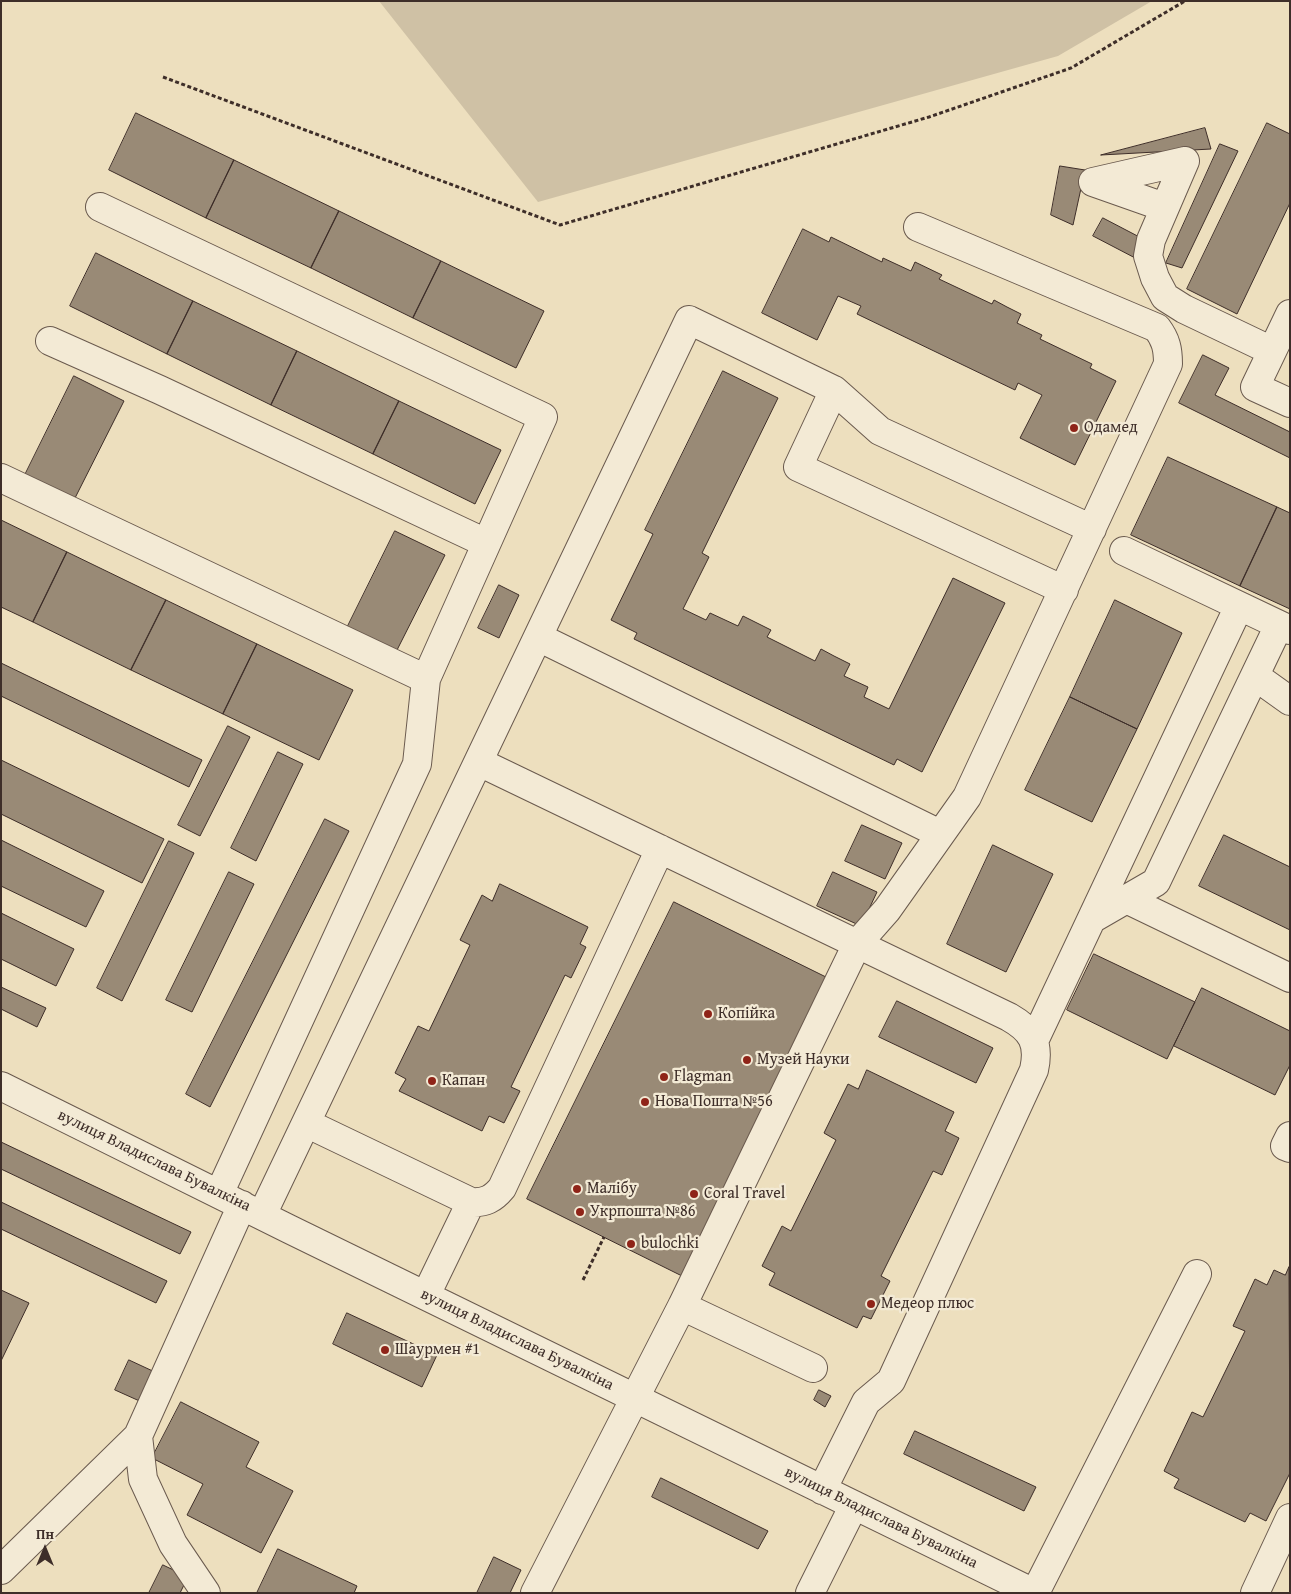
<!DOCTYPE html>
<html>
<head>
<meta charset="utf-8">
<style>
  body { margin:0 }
  #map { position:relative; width:1291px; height:1594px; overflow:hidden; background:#eddfbe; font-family:"Gentium Book Plus",serif }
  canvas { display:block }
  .frame { position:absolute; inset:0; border:2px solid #3e2e29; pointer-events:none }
  .north { position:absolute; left:20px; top:1524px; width:50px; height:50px; -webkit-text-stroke:4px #f3ead5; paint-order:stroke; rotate:0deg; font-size:14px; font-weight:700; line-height:20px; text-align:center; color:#3e2e29 }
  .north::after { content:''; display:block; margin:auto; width:18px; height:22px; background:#3e2e29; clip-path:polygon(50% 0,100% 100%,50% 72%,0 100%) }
</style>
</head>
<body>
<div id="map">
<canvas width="1291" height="1594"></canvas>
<div class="frame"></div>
<div class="north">Пн</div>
</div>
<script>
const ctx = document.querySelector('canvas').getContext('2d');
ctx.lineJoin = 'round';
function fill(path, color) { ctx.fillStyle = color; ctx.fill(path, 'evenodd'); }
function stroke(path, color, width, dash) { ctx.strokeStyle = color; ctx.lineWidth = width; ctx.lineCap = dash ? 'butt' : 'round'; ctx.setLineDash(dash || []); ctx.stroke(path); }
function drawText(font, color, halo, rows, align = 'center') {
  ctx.font = font + ' "Gentium Book Plus",serif'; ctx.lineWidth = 4.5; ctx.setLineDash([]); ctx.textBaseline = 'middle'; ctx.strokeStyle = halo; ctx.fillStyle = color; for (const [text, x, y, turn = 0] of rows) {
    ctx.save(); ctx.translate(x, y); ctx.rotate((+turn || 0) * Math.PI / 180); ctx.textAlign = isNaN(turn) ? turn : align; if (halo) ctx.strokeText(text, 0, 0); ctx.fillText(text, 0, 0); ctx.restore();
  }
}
fill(new Path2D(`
  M 379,1 L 1152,1 L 1058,56 L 538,202 Z`), '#cfc1a5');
const building = new Path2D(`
  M 136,113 L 234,160 L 206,218 L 109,170 Z
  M 1267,123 L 1290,134 L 1290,203 L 1237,314 L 1187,289 Z
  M 1205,128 L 1211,149 L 1101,155 Z
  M 1220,144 L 1238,151 L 1182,268 L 1166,263 Z
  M 234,160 L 339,211 L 311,268 L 206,218 Z
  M 1060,166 L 1085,170 L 1073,225 L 1051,215 Z
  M 339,211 L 441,261 L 413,318 L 311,268 Z
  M 1103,218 L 1149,242 L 1139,260 L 1093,236 Z
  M 803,229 L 829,242 L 831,237 L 882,262 L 883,258 L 911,271 L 915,262 L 942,275 L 939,279 L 992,304 L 994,300 L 1007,307 L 1021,314 L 1017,323 L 1042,335 L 1040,339 L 1092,364 L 1090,368 L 1116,381 L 1075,465 L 1020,438 L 1042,395 L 1018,383 L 1015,390 L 857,314 L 861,306 L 838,296 L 817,340 L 762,313 Z
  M 96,253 L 193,301 L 167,354 L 70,306 Z
  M 441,261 L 544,311 L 516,368 L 413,318 Z
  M 193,301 L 297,351 L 271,405 L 167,354 Z
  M 297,351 L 399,401 L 373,454 L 271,405 Z
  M 1203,355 L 1229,368 L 1215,395 L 1290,432 L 1290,458 L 1179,403 Z
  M 723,371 L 778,398 L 702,553 L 709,557 L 683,609 L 706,620 L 710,613 L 738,626 L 743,616 L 771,630 L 767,637 L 815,661 L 821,649 L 834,656 L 850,664 L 844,676 L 868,687 L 864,697 L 889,709 L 953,578 L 1005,603 L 922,772 L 897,759 L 894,765 L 634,639 L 637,633 L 611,620 L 653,534 L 645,530 Z
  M 74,376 L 124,401 L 74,500 L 25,475 Z
  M 399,401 L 501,450 L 475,504 L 373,454 Z
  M 1168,457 L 1277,507 L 1240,586 L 1131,535 Z
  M 1277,507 L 1290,513 L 1290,609 L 1240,586 Z
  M 1,520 L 67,552 L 33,622 L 1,607 Z
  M 395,531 L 445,555 L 395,654 L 346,630 Z
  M 67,552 L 166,600 L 131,670 L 33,622 Z
  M 499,585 L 519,595 L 499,638 L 478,628 Z
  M 166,600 L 257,644 L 223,714 L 131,670 Z
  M 1115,600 L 1182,633 L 1137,729 L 1070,697 Z
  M 257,644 L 353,690 L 319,760 L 223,714 Z
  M 1,663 L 202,760 L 189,787 L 1,696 Z
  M 1070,697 L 1137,729 L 1092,822 L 1025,790 Z
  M 228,726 L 250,737 L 200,836 L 178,825 Z
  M 278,752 L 303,764 L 256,861 L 231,848 Z
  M 1,760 L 164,839 L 142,883 L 1,814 Z
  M 325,819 L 349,831 L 210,1107 L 186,1094 Z
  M 862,825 L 902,843 L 885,879 L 845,861 Z
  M 1224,835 L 1290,867 L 1290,930 L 1199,886 Z
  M 1,840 L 104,891 L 86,927 L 1,886 Z
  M 169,841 L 194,853 L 122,1001 L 97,988 Z
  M 993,845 L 1053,874 L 1006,972 L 947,944 Z
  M 229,872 L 254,884 L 192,1012 L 166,1000 Z
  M 833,872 L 877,892 L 861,926 L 817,906 Z
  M 500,884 L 588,927 L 580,944 L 586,947 L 571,978 L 565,975 L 511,1087 L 520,1091 L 504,1123 L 489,1116 L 482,1131 L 399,1091 L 406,1079 L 395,1073 L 418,1026 L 429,1031 L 470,945 L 460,940 L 482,895 L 492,901 Z
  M 674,902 L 830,979 L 682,1276 L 527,1199 Z
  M 1,913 L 74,949 L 56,986 L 1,959 Z
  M 1094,954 L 1195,1002 L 1167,1059 L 1067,1010 Z
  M 1,987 L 46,1008 L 37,1027 L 1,1009 Z
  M 1202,988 L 1290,1031 L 1290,1065 L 1275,1095 L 1174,1046 Z
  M 897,1001 L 993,1048 L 976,1083 L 879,1037 Z
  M 867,1070 L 954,1112 L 945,1131 L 959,1138 L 942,1175 L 933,1171 L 881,1276 L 890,1281 L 871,1319 L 863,1316 L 857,1328 L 769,1285 L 775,1273 L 762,1266 L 782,1226 L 791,1231 L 836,1140 L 824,1133 L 848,1084 L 858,1089 Z
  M 1,1142 L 191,1232 L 180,1254 L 1,1169 Z
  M 1,1202 L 167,1281 L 156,1303 L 1,1229 Z
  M 1289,1267 L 1290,1473 L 1266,1521 L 1250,1513 L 1245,1522 L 1174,1488 L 1179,1479 L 1164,1471 L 1192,1412 L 1203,1417 L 1245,1331 L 1233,1326 L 1255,1279 L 1267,1285 L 1274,1270 L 1285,1275 Z
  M 1,1290 L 29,1303 L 1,1361 Z
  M 347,1313 L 437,1355 L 422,1387 L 333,1344 Z
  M 129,1360 L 157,1373 L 144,1403 L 115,1390 Z
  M 819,1390 L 831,1396 L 825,1407 L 814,1400 Z
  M 181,1402 L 259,1442 L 246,1467 L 293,1491 L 261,1553 L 187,1515 L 203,1484 L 152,1458 Z
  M 915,1431 L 1036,1487 L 1024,1511 L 904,1454 Z
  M 661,1478 L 768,1531 L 758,1549 L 652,1497 Z
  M 278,1549 L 357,1586 L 354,1593 L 257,1593 Z
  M 494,1557 L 521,1570 L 510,1593 L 477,1593 Z
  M 163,1565 L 188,1577 L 180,1593 L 149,1593 Z`);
fill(building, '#998a76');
stroke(building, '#3e2e29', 1);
const minor = new Path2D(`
  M 1185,161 L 1151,240 L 1148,256 L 1155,278 L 1165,297 L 1184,309 L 1272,351
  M 1093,182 L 1185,161
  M 1093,182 L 1164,207
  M 100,207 L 543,417 L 426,679 L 417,764 L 219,1194
  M 1290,314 L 1255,387 L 1290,403
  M 50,341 L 160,390 L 486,543
  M 834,390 L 798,467 L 1064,590
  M 1,478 L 426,679
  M 1124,551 L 1290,630
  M 538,637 L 940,834
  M 1255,676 L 1290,701
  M 479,762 L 1009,1017 C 1032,1030 1040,1043 1034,1070 L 891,1381 L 866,1402 L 822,1490
  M 1126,899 L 1290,978
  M 1092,919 L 1156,882 L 1279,625
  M 1034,1041 L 1239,606
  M 1,1086 L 289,1229 L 1034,1593
  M 306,1123 L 471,1202
  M 1290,1136 L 1285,1146 L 1290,1148
  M 262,1215 L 689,320 L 834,390 L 880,431 L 1092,529
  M 426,1295 L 471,1202 C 485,1203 493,1199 502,1188 L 660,849
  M 682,1306 L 813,1368
  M 1,1570 L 138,1436
  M 206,1593 L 173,1544 L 143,1479 L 138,1436 L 242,1205
  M 535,1593 L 682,1306 L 857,944 L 887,910 L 967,797 L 1168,364 C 1168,349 1166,340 1157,328 L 918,227
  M 810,1593 L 854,1505
  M 1035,1593 L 1197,1274
  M 1255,1593 L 1290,1518`);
stroke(minor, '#6a5a4e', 30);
stroke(new Path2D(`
  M 163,77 L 560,225 L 929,117 L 1071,68 L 1185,1
  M 583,1280 L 604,1237`), '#3e2e29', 3, [4, 2.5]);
stroke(minor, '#f3ead5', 28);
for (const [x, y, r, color] of [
  [1074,428,5,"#8f2418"],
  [708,1014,5,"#8f2418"],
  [747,1060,5,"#8f2418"],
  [664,1077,5,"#8f2418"],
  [432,1081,5,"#8f2418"],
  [645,1102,5,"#8f2418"],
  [577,1189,5,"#8f2418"],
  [694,1194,5,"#8f2418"],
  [580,1212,5,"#8f2418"],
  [631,1244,5,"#8f2418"],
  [871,1304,5,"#8f2418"],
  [385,1350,5,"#8f2418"]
]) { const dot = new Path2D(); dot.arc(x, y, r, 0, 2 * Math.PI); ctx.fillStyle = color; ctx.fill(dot); stroke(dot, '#f3ead5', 2); }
drawText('16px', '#3e2e29', '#f3ead5', [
  ["Одамед",1084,428],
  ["Копійка",718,1014],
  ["Музей Науки",757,1060],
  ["Flagman",674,1077],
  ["Капан",442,1081],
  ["Нова Пошта №56",655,1102],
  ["Малiбу",587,1189],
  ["Coral Travel",704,1194],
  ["Укрпошта №86",590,1212],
  ["bulochki",641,1244],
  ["Медеор плюс",881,1304],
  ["Шаурмен #1",395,1350]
], 'left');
drawText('16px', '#3e2e29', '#f3ead5', [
  ["вулиця Владислава Бувалкіна",154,1161,26],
  ["вулиця Владислава Бувалкіна",517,1340,26],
  ["вулиця Владислава Бувалкіна",881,1518,26]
]);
</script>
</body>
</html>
